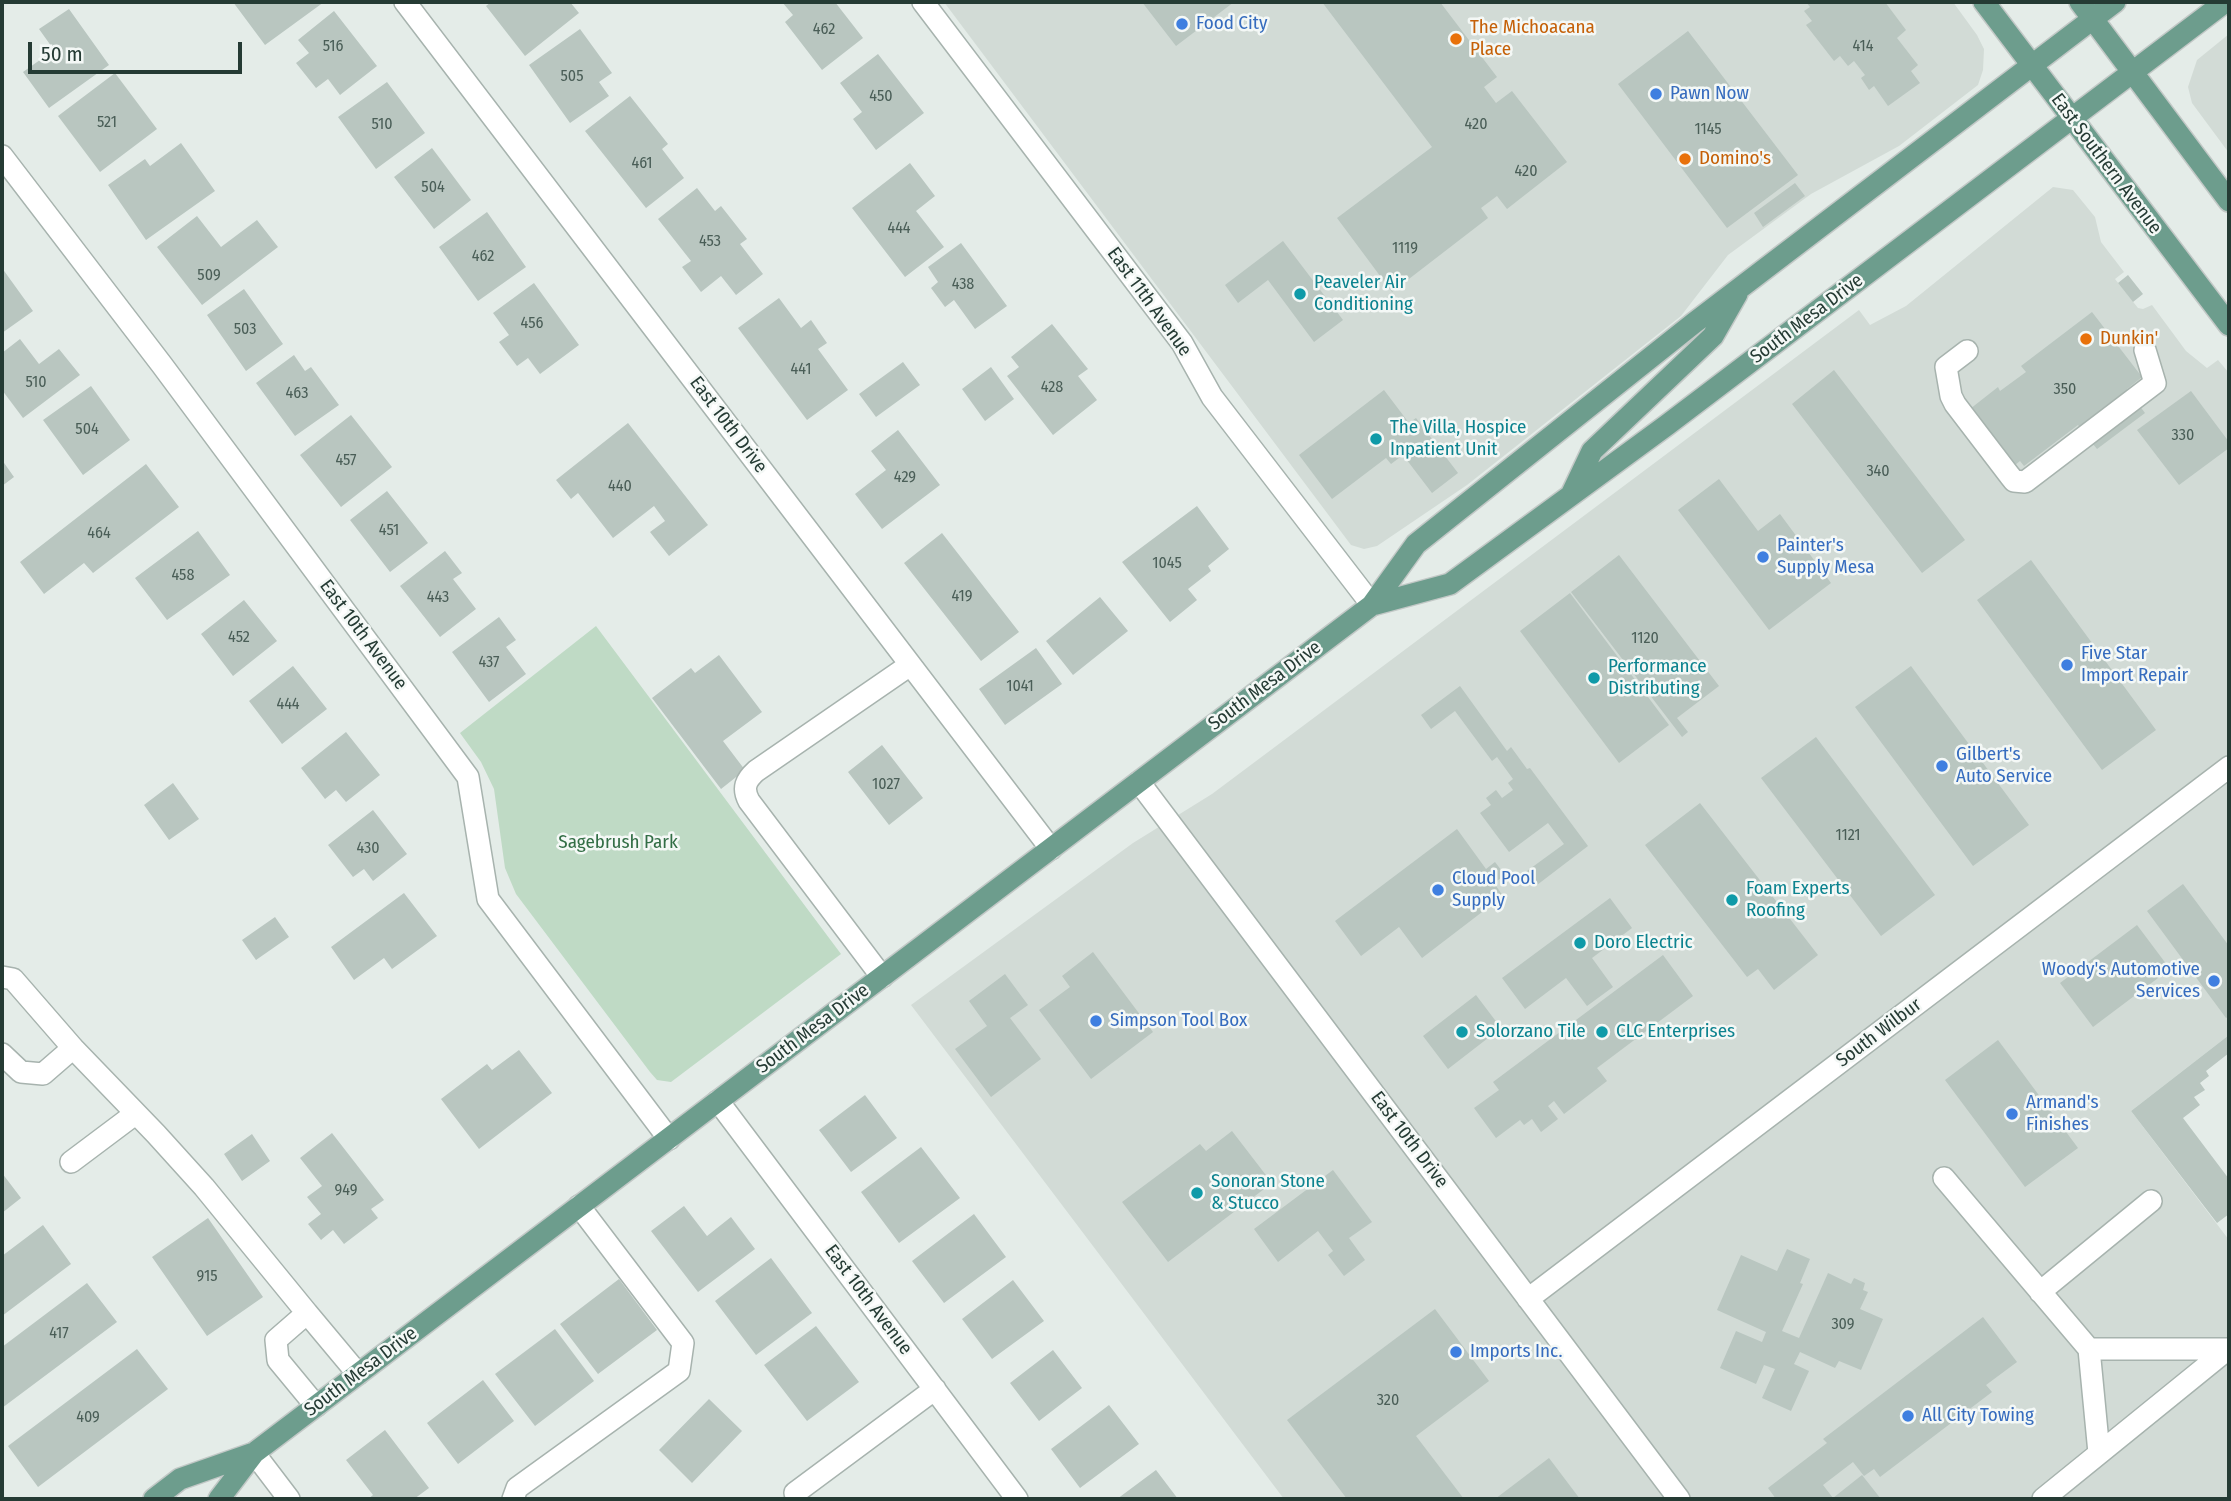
<!DOCTYPE html>
<html>
<head>
<meta charset="utf-8">
<style>
  body { margin:0 }
  #map { position:relative; width:2231px; height:1501px; overflow:hidden; background:#e4ece8; font-family:"Fira Sans Condensed",sans-serif }
  canvas { display:block }
  .frame { position:absolute; inset:0; border:4px solid #253b34; pointer-events:none }
  .scale { position:absolute; left:28px; top:42px; width:214px; height:32px; box-sizing:border-box; border:4px solid #253b34; border-top:0; padding-left:9px; font-size:21px; line-height:24px; white-space:nowrap; color:#253b34; -webkit-text-stroke:5px #f4f8f6; paint-order:stroke }
</style>
</head>
<body>
<div id="map">
<canvas width="2231" height="1501"></canvas>
<div class="frame"></div>
<div class="scale">50 m</div>
</div>
<script>
const ctx = document.querySelector('canvas').getContext('2d');
ctx.lineJoin = 'round';
function fill(path, color) { ctx.fillStyle = color; ctx.fill(path, 'evenodd'); }
function stroke(path, color, width, dash) { ctx.strokeStyle = color; ctx.lineWidth = width; ctx.lineCap = dash ? 'butt' : 'round'; ctx.setLineDash(dash || []); ctx.stroke(path); }
function drawText(font, color, halo, rows, align = 'center') {
  ctx.font = font + ' "Fira Sans Condensed",sans-serif'; ctx.lineWidth = 5; ctx.setLineDash([]); ctx.textBaseline = 'middle'; ctx.strokeStyle = halo; ctx.fillStyle = color; for (const [text, x, y, turn = 0] of rows) {
    ctx.save(); ctx.translate(x, y); ctx.rotate((+turn || 0) * Math.PI / 180); ctx.textAlign = isNaN(turn) ? turn : align; if (halo) ctx.strokeText(text, 0, 0); ctx.fillText(text, 0, 0); ctx.restore();
  }
}
fill(new Path2D(`
  M 944,2 L 1953,2 L 1977,35 L 1984,49 L 1983,70 L 1978,85 L 1899,146 L 1811,194 L 1728,255 L 1681,316 L 1467,485 L 1377,546 L 1364,549 L 1351,545 Z
  M 2229,34 L 2229,153 L 2192,103 L 2188,87 L 2197,60 Z
  M 2053,187 L 2073,190 L 2095,217 L 2101,242 L 2124,272 L 2115,279 L 2138,308 L 2143,309 L 2152,305 L 2186,351 L 2207,368 L 2218,360 L 2229,373 L 2229,1035 L 2131,1111 L 2229,1240 L 2229,1499 L 1284,1499 L 911,1005 L 1133,843 L 1212,794 L 1859,310 L 1870,325 L 1906,306 Z`), '#d2dbd6');
fill(new Path2D(`
  M 596,626 L 841,954 L 671,1082 L 657,1080 L 650,1072 L 516,894 L 505,868 L 494,789 L 481,762 L 460,733 Z`), '#bfdac5');
fill(new Path2D(`
  M 233,2 L 324,2 L 265,45 Z
  M 491,2 L 570,2 L 579,13 L 525,56 L 486,6 Z
  M 782,2 L 835,2 L 863,38 L 822,70 L 785,22 L 793,15 Z
  M 1142,2 L 1234,2 L 1176,46 Z
  M 1322,2 L 1440,2 L 1497,77 L 1484,87 L 1496,103 L 1512,91 L 1567,162 L 1507,209 L 1497,196 L 1481,208 L 1488,218 L 1392,292 L 1337,218 L 1432,147 Z
  M 1806,2 L 1885,2 L 1906,30 L 1897,38 L 1918,65 L 1911,71 L 1920,83 L 1888,106 L 1874,86 L 1869,90 L 1861,78 L 1865,75 L 1854,61 L 1848,66 L 1840,56 L 1834,61 L 1806,25 L 1812,21 L 1804,11 L 1810,7 Z
  M 69,9 L 109,65 L 49,108 L 23,72 L 54,50 L 39,29 Z
  M 334,11 L 377,66 L 340,95 L 328,79 L 316,88 L 296,63 L 309,53 L 298,40 Z
  M 580,29 L 612,73 L 599,82 L 609,96 L 570,123 L 529,65 Z
  M 1688,31 L 1798,175 L 1727,228 L 1618,84 Z
  M 878,54 L 924,113 L 876,150 L 853,119 L 862,112 L 840,83 Z
  M 115,73 L 157,129 L 100,172 L 58,116 Z
  M 387,82 L 425,133 L 376,169 L 338,117 Z
  M 630,96 L 668,144 L 662,149 L 684,178 L 646,208 L 585,131 Z
  M 181,143 L 215,191 L 146,240 L 108,185 L 145,159 L 150,166 Z
  M 432,148 L 471,200 L 434,229 L 394,177 Z
  M 910,163 L 935,196 L 916,211 L 944,247 L 905,277 L 852,208 Z
  M 1795,183 L 1805,196 L 1763,227 L 1754,213 Z
  M 697,188 L 715,211 L 721,206 L 747,239 L 740,244 L 763,274 L 736,295 L 721,276 L 701,292 L 682,267 L 691,261 L 658,219 Z
  M 487,212 L 526,267 L 478,301 L 439,247 Z
  M 197,216 L 221,247 L 257,220 L 278,247 L 202,305 L 157,247 Z
  M 1283,241 L 1343,320 L 1314,342 L 1268,280 L 1238,303 L 1225,285 Z
  M 961,243 L 1007,306 L 975,329 L 954,300 L 945,307 L 931,288 L 938,282 L 928,267 Z
  M 2,268 L 33,311 L 2,333 Z
  M 2128,275 L 2143,294 L 2133,302 L 2118,283 Z
  M 534,283 L 579,345 L 540,374 L 528,358 L 517,366 L 499,342 L 509,335 L 493,313 Z
  M 244,289 L 283,344 L 246,371 L 207,315 Z
  M 779,298 L 801,328 L 811,320 L 827,343 L 818,349 L 848,390 L 807,420 L 738,328 Z
  M 2092,312 L 2142,377 L 2127,389 L 2145,413 L 2097,449 L 2078,425 L 2024,466 L 2020,461 L 2015,465 L 1970,409 L 1998,387 L 2000,391 L 2026,372 L 2021,366 Z
  M 1052,324 L 1088,369 L 1078,376 L 1097,400 L 1053,435 L 1007,376 L 1019,367 L 1011,357 Z
  M 20,339 L 39,364 L 59,349 L 80,375 L 23,418 L 2,390 L 2,353 Z
  M 294,355 L 305,371 L 311,367 L 339,405 L 295,436 L 256,383 Z
  M 903,362 L 920,385 L 876,417 L 859,394 Z
  M 991,367 L 1014,399 L 985,421 L 962,389 Z
  M 1834,370 L 1965,540 L 1922,573 L 1792,404 Z
  M 91,386 L 130,440 L 83,475 L 43,420 Z
  M 1384,390 L 1409,423 L 1416,418 L 1458,473 L 1432,493 L 1403,455 L 1391,464 L 1386,458 L 1332,499 L 1299,455 Z
  M 2191,391 L 2229,442 L 2229,448 L 2179,485 L 2137,430 Z
  M 351,415 L 392,467 L 341,507 L 300,455 Z
  M 628,423 L 708,525 L 669,556 L 650,532 L 665,521 L 654,506 L 613,538 L 578,493 L 571,499 L 556,480 Z
  M 898,430 L 940,485 L 882,529 L 855,494 L 886,470 L 871,451 Z
  M 2,460 L 14,477 L 2,486 Z
  M 146,464 L 179,507 L 93,573 L 84,563 L 44,594 L 20,562 Z
  M 1719,479 L 1758,531 L 1780,514 L 1831,583 L 1769,630 L 1678,510 Z
  M 387,491 L 428,543 L 390,572 L 350,520 Z
  M 1197,506 L 1229,549 L 1208,566 L 1211,571 L 1188,589 L 1197,600 L 1170,622 L 1122,562 Z
  M 198,531 L 230,575 L 167,620 L 135,578 Z
  M 942,533 L 1019,632 L 981,661 L 904,563 Z
  M 445,551 L 462,573 L 453,579 L 476,609 L 440,637 L 400,586 Z
  M 1619,555 L 1719,686 L 1677,718 L 1688,732 L 1682,737 L 1571,592 Z
  M 2031,560 L 2156,730 L 2102,770 L 1977,600 Z
  M 1570,593 L 1669,725 L 1619,763 L 1520,631 Z
  M 1100,597 L 1128,631 L 1073,675 L 1046,641 Z
  M 244,600 L 277,641 L 233,676 L 201,634 Z
  M 499,617 L 516,640 L 506,647 L 526,674 L 489,702 L 452,652 Z
  M 1036,648 L 1062,684 L 1005,725 L 979,689 Z
  M 719,655 L 762,712 L 723,741 L 745,770 L 721,789 L 652,698 L 691,668 L 695,673 Z
  M 293,666 L 327,709 L 282,744 L 249,701 Z
  M 1911,666 L 2029,825 L 1973,866 L 1855,707 Z
  M 1460,686 L 1507,751 L 1511,747 L 1527,769 L 1530,768 L 1588,846 L 1537,885 L 1527,871 L 1564,844 L 1548,823 L 1509,852 L 1480,813 L 1491,805 L 1486,798 L 1496,790 L 1502,798 L 1513,790 L 1508,783 L 1513,779 L 1497,757 L 1492,761 L 1455,711 L 1431,729 L 1421,715 Z
  M 346,732 L 380,775 L 346,802 L 336,790 L 325,799 L 301,768 Z
  M 1816,737 L 1935,895 L 1881,936 L 1761,778 Z
  M 882,745 L 923,798 L 889,825 L 848,772 Z
  M 173,783 L 199,819 L 169,840 L 144,805 Z
  M 1700,803 L 1818,955 L 1774,990 L 1758,969 L 1747,977 L 1645,845 Z
  M 373,810 L 407,854 L 373,881 L 364,869 L 353,877 L 328,845 Z
  M 1457,829 L 1486,869 L 1495,862 L 1505,875 L 1494,883 L 1503,896 L 1422,958 L 1399,927 L 1361,956 L 1335,921 Z
  M 2183,884 L 2229,946 L 2229,1016 L 2226,1018 L 2147,911 Z
  M 404,893 L 437,936 L 392,969 L 384,958 L 354,980 L 331,947 Z
  M 1610,898 L 1632,928 L 1592,958 L 1613,987 L 1587,1006 L 1566,978 L 1525,1009 L 1502,978 Z
  M 275,917 L 289,937 L 256,960 L 242,940 Z
  M 2137,925 L 2170,969 L 2093,1027 L 2060,983 Z
  M 1093,952 L 1153,1032 L 1091,1079 L 1039,1010 L 1070,987 L 1062,976 Z
  M 1663,955 L 1693,996 L 1597,1068 L 1607,1081 L 1564,1114 L 1554,1101 L 1548,1106 L 1558,1119 L 1541,1132 L 1532,1119 L 1524,1125 L 1520,1120 L 1496,1138 L 1474,1108 L 1499,1090 L 1493,1082 Z
  M 1005,974 L 1028,1005 L 1010,1018 L 1041,1059 L 991,1097 L 955,1049 L 987,1026 L 969,1001 Z
  M 1476,995 L 1501,1028 L 1448,1069 L 1423,1036 Z
  M 2229,1035 L 2229,1053 L 2206,1071 L 2209,1076 L 2200,1083 L 2205,1090 L 2194,1097 L 2200,1105 L 2183,1118 L 2229,1179 L 2229,1214 L 2217,1223 L 2131,1111 Z
  M 1998,1040 L 2078,1148 L 2025,1187 L 1945,1080 Z
  M 519,1050 L 552,1093 L 479,1149 L 441,1099 L 487,1064 L 492,1070 Z
  M 865,1095 L 897,1138 L 851,1172 L 819,1130 Z
  M 1232,1131 L 1272,1183 L 1168,1262 L 1122,1202 L 1200,1144 L 1206,1151 Z
  M 332,1133 L 384,1200 L 371,1209 L 378,1218 L 344,1244 L 333,1230 L 321,1240 L 308,1224 L 321,1214 L 307,1197 L 322,1186 L 300,1158 Z
  M 252,1134 L 270,1161 L 242,1181 L 224,1154 Z
  M 921,1147 L 960,1198 L 899,1243 L 861,1192 Z
  M 1333,1170 L 1372,1222 L 1349,1238 L 1365,1260 L 1344,1276 L 1328,1255 L 1333,1251 L 1318,1231 L 1278,1262 L 1254,1229 Z
  M 2,1173 L 21,1198 L 2,1213 Z
  M 684,1206 L 707,1236 L 731,1217 L 755,1249 L 698,1292 L 651,1231 Z
  M 974,1214 L 1006,1257 L 944,1303 L 912,1261 Z
  M 208,1218 L 263,1297 L 207,1336 L 152,1257 Z
  M 43,1225 L 71,1264 L 2,1316 L 2,1256 Z
  M 1787,1249 L 1810,1259 L 1800,1283 L 1803,1284 L 1782,1331 L 1799,1338 L 1828,1273 L 1851,1284 L 1854,1278 L 1865,1283 L 1863,1290 L 1868,1292 L 1860,1309 L 1883,1319 L 1861,1370 L 1839,1361 L 1835,1368 L 1800,1352 L 1794,1364 L 1809,1371 L 1791,1411 L 1762,1398 L 1775,1369 L 1764,1365 L 1756,1384 L 1720,1368 L 1736,1331 L 1762,1342 L 1766,1332 L 1717,1310 L 1741,1255 L 1777,1271 Z
  M 771,1258 L 812,1313 L 756,1355 L 715,1301 Z
  M 619,1279 L 657,1330 L 598,1374 L 560,1324 Z
  M 1013,1280 L 1044,1321 L 992,1359 L 962,1319 Z
  M 87,1283 L 117,1322 L 2,1408 L 2,1347 Z
  M 1435,1309 L 1489,1381 L 1416,1436 L 1464,1499 L 1347,1499 L 1287,1420 Z
  M 1983,1317 L 2017,1362 L 1986,1385 L 1992,1392 L 1880,1477 L 1874,1469 L 1864,1476 L 1853,1462 L 1823,1485 L 1833,1498 L 1862,1475 L 1881,1499 L 1776,1499 L 1768,1488 L 1827,1443 L 1823,1439 Z
  M 816,1326 L 859,1382 L 807,1421 L 764,1365 Z
  M 555,1329 L 594,1381 L 535,1426 L 495,1374 Z
  M 137,1349 L 168,1389 L 38,1487 L 8,1446 Z
  M 1053,1350 L 1082,1388 L 1039,1421 L 1010,1383 Z
  M 483,1380 L 514,1421 L 458,1464 L 427,1423 Z
  M 709,1399 L 742,1431 L 692,1483 L 659,1450 Z
  M 1109,1405 L 1139,1444 L 1080,1488 L 1051,1449 Z
  M 385,1430 L 429,1488 L 414,1499 L 368,1499 L 373,1495 L 346,1460 Z
  M 1549,1458 L 1580,1499 L 1495,1499 Z
  M 1156,1470 L 1178,1499 L 1117,1499 Z`), '#b9c6c0');
const minor = new Path2D(`
  M 405,2 L 1051,849
  M 923,2 L 1182,343 L 1212,397 L 1372,605
  M 2,156 L 162,365 L 468,777 L 488,899 L 669,1139
  M 1967,351 L 1946,367 L 1951,396 L 1955,404 L 2010,476 L 2014,481 L 2025,482 L 2155,383 L 2145,350
  M 1139,782 L 1679,1499
  M 2,977 L 13,979 L 73,1048 L 156,1134 L 204,1187 L 307,1313
  M 882,977 L 749,801 C 742,788 746,780 756,771 L 910,665
  M 2,1054 L 21,1072 L 43,1074 L 73,1048
  M 718,1101 L 1017,1499
  M 71,1162 L 135,1114
  M 1944,1178 L 2089,1349 L 2099,1453
  M 2040,1292 L 2151,1201
  M 1528,1299 L 2229,767
  M 2089,1349 L 2228,1349
  M 316,1406 L 278,1360 L 276,1340 L 307,1313 L 358,1374
  M 254,1453 L 289,1499
  M 795,1493 L 935,1389
  M 513,1499 L 517,1488 L 679,1371 L 683,1343 L 579,1206
  M 2043,1499 L 2228,1349 L 2229,1351`);
const major = new Path2D(`
  M 1984,2 L 2229,325
  M 2080,2 L 2229,201
  M 1572,493 L 1592,451 L 1713,336 L 1737,294
  M 1372,605 L 1450,584 L 1667,425 L 2225,2
  M 154,1499 L 180,1479 L 254,1453
  M 219,1499 L 254,1453 L 1372,605 L 1416,544 L 1694,323 L 2115,2`);
stroke(minor, '#a7b3ae', 24);
stroke(major, '#c2c8c6', 24);
stroke(minor, '#fff', 21);
stroke(major, '#6d9d8d', 21);
for (const [x, y, r, color] of [
  [1182,24,7,"#3f7fe0"],
  [1456,39,7,"#e8710a"],
  [1656,94,7,"#3f7fe0"],
  [1685,159,7,"#e8710a"],
  [1300,294,7,"#0f9aa8"],
  [2086,339,7,"#e8710a"],
  [1376,439,7,"#0f9aa8"],
  [1763,557,7,"#3f7fe0"],
  [2067,665,7,"#3f7fe0"],
  [1594,678,7,"#0f9aa8"],
  [1942,766,7,"#3f7fe0"],
  [1438,890,7,"#3f7fe0"],
  [1732,900,7,"#0f9aa8"],
  [1580,943,7,"#0f9aa8"],
  [2214,981,7,"#3f7fe0"],
  [1096,1021,7,"#3f7fe0"],
  [1462,1032,7,"#0f9aa8"],
  [1602,1032,7,"#0f9aa8"],
  [2012,1114,7,"#3f7fe0"],
  [1197,1193,7,"#0f9aa8"],
  [1456,1352,7,"#3f7fe0"],
  [1908,1416,7,"#3f7fe0"]
]) { const dot = new Path2D(); dot.arc(x, y, r, 0, 2 * Math.PI); ctx.fillStyle = color; ctx.fill(dot); stroke(dot, '#f4f8f6', 2.5); }
drawText('16px', '#4a5e57', null, [
  ["462",824,30],
  ["516",333,47],
  ["414",1863,47],
  ["505",572,77],
  ["450",881,97],
  ["521",107,123],
  ["510",382,125],
  ["420",1476,125],
  ["1145",1708,130],
  ["461",642,164],
  ["420",1526,172],
  ["504",433,188],
  ["444",899,229],
  ["453",710,242],
  ["1119",1405,249],
  ["462",483,257],
  ["509",209,276],
  ["438",963,285],
  ["456",532,324],
  ["503",245,330],
  ["441",801,370],
  ["510",36,383],
  ["428",1052,388],
  ["350",2065,390],
  ["463",297,394],
  ["504",87,430],
  ["330",2183,436],
  ["457",346,461],
  ["340",1878,472],
  ["429",905,478],
  ["440",620,487],
  ["451",389,531],
  ["464",99,534],
  ["1045",1167,564],
  ["458",183,576],
  ["419",962,597],
  ["443",438,598],
  ["452",239,638],
  ["1120",1645,639],
  ["437",489,663],
  ["1041",1020,687],
  ["444",288,705],
  ["1027",886,785],
  ["1121",1848,836],
  ["430",368,849],
  ["949",346,1191],
  ["915",207,1277],
  ["309",1843,1325],
  ["417",59,1334],
  ["320",1388,1401],
  ["409",88,1418]
]);
drawText('19px', '#366cbe', '#f4f8f6', [
  ["Food City",1196,24],
  ["Pawn Now",1670,94],
  ["Painter's",1777,546],
  ["Supply Mesa",1777,568],
  ["Five Star",2081,654],
  ["Import Repair",2081,676],
  ["Gilbert's",1956,755],
  ["Auto Service",1956,777],
  ["Cloud Pool",1452,879],
  ["Supply",1452,901],
  ["Woody's Automotive",2200,970,"right"],
  ["Services",2200,992,"right"],
  ["Simpson Tool Box",1110,1021],
  ["Armand's",2026,1103],
  ["Finishes",2026,1125],
  ["Imports Inc.",1470,1352],
  ["All City Towing",1922,1416]
], 'left');
drawText('19px', '#c56008', '#f4f8f6', [
  ["The Michoacana",1470,28],
  ["Place",1470,50],
  ["Domino's",1699,159],
  ["Dunkin'",2100,339]
], 'left');
drawText('19px', '#253b34', '#f4f8f6', [
  ["East Southern Avenue",2106,164,53],
  ["East 11th Avenue",1149,302,54],
  ["South Mesa Drive",1807,319,-37],
  ["East 10th Drive",728,425,53],
  ["East 10th Avenue",363,635,53],
  ["South Mesa Drive",1265,686,-37],
  ["South Mesa Drive",813,1029,-37],
  ["South Wilbur",1879,1033,-37],
  ["East 10th Drive",1409,1140,53],
  ["East 10th Avenue",868,1300,53],
  ["South Mesa Drive",361,1372,-37]
]);
drawText('19px', '#0d838f', '#f4f8f6', [
  ["Peaveler Air",1314,283],
  ["Conditioning",1314,305],
  ["The Villa, Hospice",1390,428],
  ["Inpatient Unit",1390,450],
  ["Performance",1608,667],
  ["Distributing",1608,689],
  ["Foam Experts",1746,889],
  ["Roofing",1746,911],
  ["Doro Electric",1594,943],
  ["Solorzano Tile",1476,1032],
  ["CLC Enterprises",1616,1032],
  ["Sonoran Stone",1211,1182],
  ["& Stucco",1211,1204]
], 'left');
drawText('19px', '#336e46', '#f4f8f6', [
  ["Sagebrush Park",618,843]
]);
</script>
</body>
</html>
